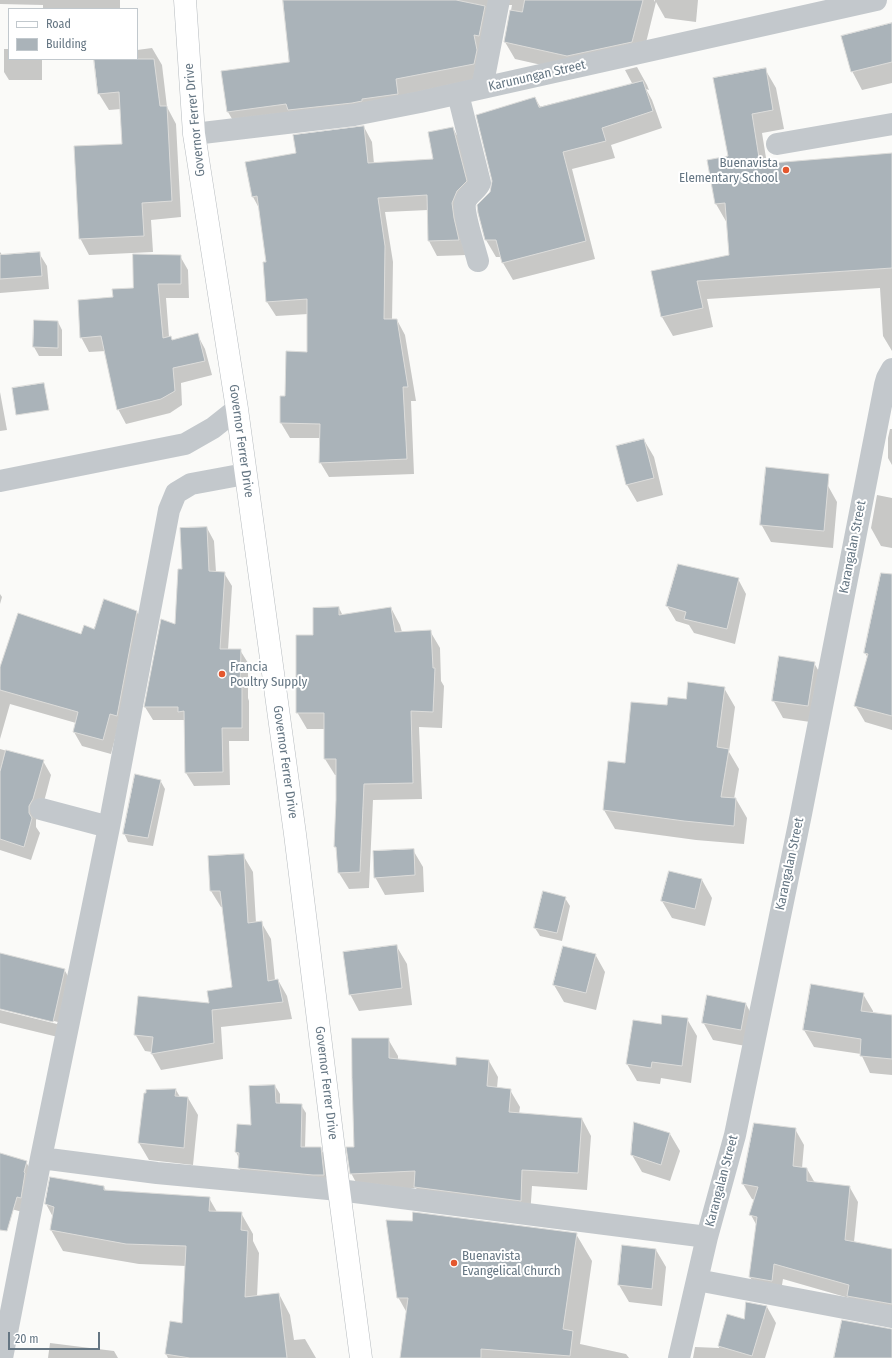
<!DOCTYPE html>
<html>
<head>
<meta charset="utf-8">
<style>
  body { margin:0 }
  #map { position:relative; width:892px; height:1358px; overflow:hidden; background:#fafaf8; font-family:"Fira Sans Condensed",sans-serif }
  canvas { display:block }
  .legend { position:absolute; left:8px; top:8px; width:130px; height:52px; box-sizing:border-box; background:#fff; border:1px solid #c1c8cd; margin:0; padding:5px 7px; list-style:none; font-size:12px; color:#657683 }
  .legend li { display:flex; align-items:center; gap:8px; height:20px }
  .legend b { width:20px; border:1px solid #c1c8cd }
  .scale { position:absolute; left:8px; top:1332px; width:92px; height:18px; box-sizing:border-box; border:2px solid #657683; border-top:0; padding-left:5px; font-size:12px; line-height:14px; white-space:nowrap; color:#657683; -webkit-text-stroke:3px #fff; paint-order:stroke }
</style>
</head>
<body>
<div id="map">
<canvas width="892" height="1358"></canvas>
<ul class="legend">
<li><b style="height:5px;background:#fff"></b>Road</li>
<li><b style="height:11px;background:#aab3b9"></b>Building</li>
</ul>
<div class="scale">20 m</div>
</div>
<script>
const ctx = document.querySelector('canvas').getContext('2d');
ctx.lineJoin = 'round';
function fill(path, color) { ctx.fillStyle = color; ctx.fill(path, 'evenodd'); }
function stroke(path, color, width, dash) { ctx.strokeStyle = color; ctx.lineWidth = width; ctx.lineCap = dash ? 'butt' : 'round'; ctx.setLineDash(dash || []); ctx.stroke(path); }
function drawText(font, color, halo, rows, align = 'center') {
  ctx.font = font + ' "Fira Sans Condensed",sans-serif'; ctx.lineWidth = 4; ctx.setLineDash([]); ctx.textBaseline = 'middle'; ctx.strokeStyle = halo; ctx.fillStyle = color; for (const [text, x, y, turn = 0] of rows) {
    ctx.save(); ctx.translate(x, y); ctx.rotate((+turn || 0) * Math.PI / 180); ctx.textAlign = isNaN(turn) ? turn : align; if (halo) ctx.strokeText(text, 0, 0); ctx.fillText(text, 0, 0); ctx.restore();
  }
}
fill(new Path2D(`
  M 0,0 L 120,0 L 120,9 L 43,9 L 43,5 L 0,4 Z
  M 284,0 L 654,0 L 655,2 L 655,0 L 698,0 L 696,22 L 665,18 L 656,2 L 642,59 L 577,73 L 515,59 L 505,42 L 512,5 L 505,5 L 483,81 L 238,129 L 228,112 L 291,63 Z
  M 892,24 L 892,83 L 862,90 L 852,71 Z
  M 152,48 L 162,65 L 167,107 L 176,124 L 181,217 L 151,220 L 153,252 L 89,255 L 80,238 L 123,145 L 121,109 L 109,110 L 99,94 L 95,59 L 137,59 L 137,50 Z
  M 4,49 L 9,49 L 9,59 L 42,59 L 42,80 L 9,80 L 4,72 Z
  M 637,67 L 647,85 L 649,90 L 646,89 L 652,100 L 662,128 L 611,145 L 615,158 L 572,169 L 595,259 L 513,280 L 503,263 L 501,257 L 496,257 L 486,240 L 491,192 L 535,98 L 541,108 L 633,85 L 625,70 Z
  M 765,69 L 776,88 L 784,129 L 762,133 L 767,164 L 892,154 L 892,351 L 883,336 L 880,288 L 707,299 L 713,327 L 673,336 L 662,317 L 652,272 L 730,256 L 727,223 L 716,204 L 709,160 L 729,157 Z
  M 364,127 L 372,142 L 374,164 L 434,160 L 453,128 L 461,143 L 474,196 L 467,255 L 437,256 L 429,241 L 428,210 L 385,212 L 393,262 L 392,320 L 397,320 L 405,335 L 416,401 L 411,401 L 414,474 L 329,477 L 320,462 L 321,438 L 290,438 L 281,423 L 281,397 L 286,397 L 308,353 L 308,314 L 276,316 L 267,302 L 267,263 L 259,208 L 253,197 L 298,154 Z
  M 0,252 L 3,256 L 39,253 L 47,266 L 49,289 L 0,293 Z
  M 180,256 L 188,270 L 189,298 L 166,298 L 169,337 L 172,341 L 197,334 L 205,349 L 212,375 L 181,383 L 182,405 L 170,413 L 126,424 L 118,409 L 106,351 L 89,352 L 81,337 L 114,298 L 134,289 Z
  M 35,321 L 58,322 L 62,330 L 62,356 L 39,356 L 34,347 Z
  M 0,392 L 7,430 L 0,431 Z
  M 890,429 L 892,429 L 892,465 L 888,458 L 888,438 Z
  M 644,440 L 654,457 L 663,495 L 637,502 L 627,485 Z
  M 827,484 L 837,502 L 833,548 L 771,542 L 761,524 Z
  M 877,495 L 892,498 L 892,548 L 881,546 L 871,528 Z
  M 207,528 L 214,541 L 216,572 L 224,573 L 232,586 L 228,650 L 240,650 L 248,663 L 248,698 L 249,701 L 249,741 L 229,741 L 230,785 L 194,786 L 186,773 L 184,720 L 153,720 L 145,707 L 162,621 L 176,626 L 183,570 Z
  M 738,579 L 746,594 L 735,644 L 694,633 L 689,625 L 676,621 L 667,606 Z
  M 0,594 L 2,597 L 0,604 Z
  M 339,608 L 343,616 L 391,608 L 400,625 L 402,632 L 430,631 L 440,648 L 441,681 L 444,686 L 442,728 L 419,727 L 422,799 L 373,800 L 369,888 L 349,889 L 339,873 L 338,850 L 335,846 L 337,775 L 335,775 L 325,759 L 325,729 L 307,729 L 297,712 L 314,636 Z
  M 137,612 L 144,626 L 111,754 L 82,746 L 74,732 L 76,723 L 10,704 L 0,739 L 0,670 Z
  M 892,620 L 892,730 L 865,722 L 855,705 L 868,658 L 865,653 Z
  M 814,663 L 824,680 L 817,723 L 783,718 L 773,700 Z
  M 724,688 L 735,707 L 729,752 L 739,769 L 734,799 L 736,799 L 747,818 L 744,844 L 696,840 L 615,829 L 604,810 L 625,764 L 668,707 Z
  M 0,749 L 43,761 L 51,775 L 41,813 L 36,820 L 36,827 L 40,833 L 31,860 L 0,850 Z
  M 160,780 L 165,789 L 153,846 L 128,842 L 124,833 Z
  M 413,850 L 423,867 L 424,892 L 385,895 L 375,877 Z
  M 243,855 L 253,872 L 256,923 L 261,922 L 271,939 L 275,980 L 278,980 L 287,996 L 292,1019 L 221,1027 L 223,1059 L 161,1070 L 152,1054 L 152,1052 L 145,1051 L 135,1034 L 210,1004 L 233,988 L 223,907 L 221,907 L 211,891 Z
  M 702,880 L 712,898 L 705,926 L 672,918 L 662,901 Z
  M 565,898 L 570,906 L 562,941 L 540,936 L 535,928 Z
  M 397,947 L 407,964 L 412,1005 L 359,1011 L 350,994 Z
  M 0,954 L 64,969 L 74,987 L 62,1038 L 0,1023 L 0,1010 L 57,1024 L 58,1022 L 0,1008 Z
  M 595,954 L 605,972 L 596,1010 L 564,1002 L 554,985 Z
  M 863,994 L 873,1011 L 873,1014 L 892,1016 L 892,1075 L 870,1073 L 861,1054 L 814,1047 L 804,1030 Z
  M 746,1004 L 755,1021 L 751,1047 L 713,1040 L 703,1022 Z
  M 687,1019 L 697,1036 L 691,1083 L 661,1078 L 660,1084 L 637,1081 L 627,1064 L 662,1025 Z
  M 388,1039 L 398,1056 L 398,1060 L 457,1066 L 489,1061 L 498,1077 L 497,1088 L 510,1090 L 520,1107 L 519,1114 L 582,1119 L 591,1136 L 587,1190 L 532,1186 L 530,1217 L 425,1204 L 416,1188 L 360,1190 L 351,1173 L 355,1148 Z
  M 275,1086 L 280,1094 L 280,1105 L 301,1105 L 306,1113 L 305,1148 L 320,1148 L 325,1156 L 329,1183 L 244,1176 L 239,1168 L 239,1158 L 236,1152 Z
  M 176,1090 L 180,1097 L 188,1098 L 198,1115 L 193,1165 L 149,1160 L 139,1143 Z
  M 795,1129 L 804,1145 L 802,1168 L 807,1169 L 815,1183 L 849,1186 L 858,1202 L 854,1242 L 892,1253 L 892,1318 L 849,1298 L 783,1279 L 780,1297 L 759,1293 L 750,1277 L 757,1226 L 751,1215 L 755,1200 L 752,1199 L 743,1184 Z
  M 670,1134 L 680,1151 L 670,1181 L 642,1172 L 632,1155 Z
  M 0,1154 L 26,1162 L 36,1179 L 30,1214 L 0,1206 Z
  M 51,1178 L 104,1187 L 106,1191 L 209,1198 L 217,1212 L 241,1213 L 253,1234 L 253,1241 L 259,1253 L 257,1297 L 279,1294 L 290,1315 L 294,1340 L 305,1339 L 316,1358 L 168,1358 L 166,1354 L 183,1324 L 186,1266 L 139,1264 L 63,1251 L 51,1230 L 53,1217 L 46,1204 Z
  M 576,1234 L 592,1261 L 580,1344 L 626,1354 L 629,1358 L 401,1358 L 407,1313 L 398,1297 Z
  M 656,1250 L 666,1267 L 662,1306 L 629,1302 L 619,1285 Z
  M 767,1307 L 776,1323 L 765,1358 L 693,1358 L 695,1347 L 719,1348 L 728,1315 L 744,1320 Z
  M 50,1343 L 114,1351 L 118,1358 L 48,1358 Z`), '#0003');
const building = new Path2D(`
  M 283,0 L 456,0 L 485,6 L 479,36 L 474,35 L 477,50 L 474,64 L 396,79 L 398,94 L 362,99 L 362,101 L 352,103 L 288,110 L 286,104 L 227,112 L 221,71 L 289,62 Z
  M 525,0 L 643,0 L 632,42 L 567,56 L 504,42 L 510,10 L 522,12 Z
  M 892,23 L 892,62 L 851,72 L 841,36 Z
  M 94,59 L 154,59 L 160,106 L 167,106 L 172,201 L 142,203 L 144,236 L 79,239 L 74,146 L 122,144 L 119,92 L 98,94 Z
  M 766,68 L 773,110 L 752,114 L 760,164 L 892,153 L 892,268 L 697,281 L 703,308 L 661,317 L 651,271 L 729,255 L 725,203 L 715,204 L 707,160 L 728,156 L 713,78 Z
  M 643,81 L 653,111 L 602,128 L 606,141 L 563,152 L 586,241 L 502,263 L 496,240 L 485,240 L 478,213 L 477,205 L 490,192 L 492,181 L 476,115 L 535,97 L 539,107 Z
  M 364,126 L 368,163 L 433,159 L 428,132 L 453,127 L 467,181 L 457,191 L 452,203 L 454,218 L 459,240 L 428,241 L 427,195 L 378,198 L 385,246 L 384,319 L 397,319 L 408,387 L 403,387 L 407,459 L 319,463 L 320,424 L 280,423 L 280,396 L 285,396 L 286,351 L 307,352 L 307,299 L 266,302 L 263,262 L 266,262 L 257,196 L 252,197 L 245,162 L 296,153 L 293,135 Z
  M 40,252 L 42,276 L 0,279 L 0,255 Z
  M 133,254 L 181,255 L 181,284 L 158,284 L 163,338 L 171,336 L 172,340 L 198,333 L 205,361 L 173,368 L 175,391 L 161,399 L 117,410 L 101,336 L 80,338 L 78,300 L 113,297 L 112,289 L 133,288 Z
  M 34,320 L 58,321 L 58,348 L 33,347 Z
  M 44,383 L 49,410 L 16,415 L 12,388 Z
  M 644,439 L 654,478 L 626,485 L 616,446 Z
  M 766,467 L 829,474 L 824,531 L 760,525 Z
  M 207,527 L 209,571 L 225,572 L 220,649 L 241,649 L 240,686 L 242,686 L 242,728 L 222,728 L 223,772 L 185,773 L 184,711 L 178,712 L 178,707 L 144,707 L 161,619 L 175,624 L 178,569 L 182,569 L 180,528 Z
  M 678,564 L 739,578 L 727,629 L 684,619 L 686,612 L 666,606 Z
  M 881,573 L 892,574 L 892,716 L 854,706 L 868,654 L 864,653 Z
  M 104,599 L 137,611 L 117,716 L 110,714 L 103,740 L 73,732 L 78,712 L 0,690 L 0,667 L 18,613 L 81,634 L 84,625 L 94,629 Z
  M 339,607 L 339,615 L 391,607 L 395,632 L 431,630 L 433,668 L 435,668 L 433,712 L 411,711 L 413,783 L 364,784 L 360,872 L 338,873 L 336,847 L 334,847 L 336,800 L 336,759 L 324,759 L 324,713 L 296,713 L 296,635 L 313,635 L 313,608 Z
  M 779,656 L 815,662 L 808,706 L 772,701 Z
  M 688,682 L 725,687 L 717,747 L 729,749 L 721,797 L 736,798 L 734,826 L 684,821 L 603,810 L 608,761 L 625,763 L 631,702 L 667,705 L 668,697 L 686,699 Z
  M 6,750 L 44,760 L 33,799 L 29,806 L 29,813 L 32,818 L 24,847 L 0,839 L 0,772 Z
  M 135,774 L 161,780 L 148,838 L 123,834 Z
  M 414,849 L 415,875 L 374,878 L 373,851 Z
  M 244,854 L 248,923 L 262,921 L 268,981 L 278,979 L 283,1002 L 212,1010 L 214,1043 L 151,1054 L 153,1037 L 134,1035 L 138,996 L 209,1003 L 207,991 L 232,987 L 220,891 L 210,891 L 208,856 Z
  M 669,871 L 702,879 L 695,909 L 661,901 Z
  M 543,891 L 566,897 L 557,933 L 534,928 Z
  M 397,945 L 402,988 L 349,995 L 343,952 Z
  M 563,946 L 596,954 L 586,993 L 553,985 Z
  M 0,953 L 65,969 L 53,1022 L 0,1009 Z
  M 811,984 L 864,993 L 861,1011 L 892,1015 L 892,1059 L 860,1056 L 861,1039 L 803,1030 Z
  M 707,995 L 746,1003 L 741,1030 L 702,1023 Z
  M 662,1015 L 688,1018 L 682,1066 L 652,1062 L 651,1068 L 626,1064 L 633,1020 L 661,1024 Z
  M 352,1038 L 389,1038 L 389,1058 L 456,1065 L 456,1057 L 489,1060 L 487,1086 L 511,1089 L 509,1112 L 582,1118 L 578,1173 L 522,1170 L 521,1201 L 414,1187 L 415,1171 L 350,1174 L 346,1147 L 354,1147 L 352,1078 Z
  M 275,1085 L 276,1103 L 302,1104 L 301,1147 L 321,1147 L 324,1175 L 313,1175 L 238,1168 L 239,1153 L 235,1152 L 237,1124 L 251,1125 L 249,1086 Z
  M 176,1089 L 175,1096 L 188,1097 L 184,1148 L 138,1143 L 144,1093 L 146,1093 L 146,1090 Z
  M 634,1122 L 670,1133 L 661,1165 L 631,1155 Z
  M 754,1123 L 796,1128 L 793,1166 L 807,1168 L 807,1181 L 850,1186 L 845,1240 L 892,1249 L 892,1304 L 847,1296 L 849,1285 L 774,1264 L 772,1281 L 749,1277 L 757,1217 L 749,1215 L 758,1187 L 742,1184 Z
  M 0,1153 L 27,1161 L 24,1172 L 25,1173 L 21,1198 L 17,1197 L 7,1231 L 0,1230 Z
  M 50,1177 L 104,1186 L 104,1190 L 210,1197 L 209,1211 L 242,1212 L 241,1230 L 248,1231 L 245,1297 L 279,1293 L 287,1358 L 190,1358 L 165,1354 L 170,1321 L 182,1323 L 186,1246 L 126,1244 L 50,1230 L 54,1207 L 45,1204 Z
  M 413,1212 L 577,1233 L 563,1329 L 573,1331 L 570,1356 L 481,1349 L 481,1358 L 400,1358 L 408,1298 L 397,1298 L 386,1220 L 412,1221 Z
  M 622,1245 L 656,1249 L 652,1289 L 618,1285 Z
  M 746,1302 L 767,1306 L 752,1356 L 718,1346 L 727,1314 L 744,1319 Z
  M 842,1320 L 892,1329 L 892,1358 L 834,1358 Z`);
fill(building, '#aab3b9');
stroke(building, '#dcdcda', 1);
const major = new Path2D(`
  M 185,0 L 194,134 L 237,409 L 295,834 L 339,1190 L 361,1358`);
stroke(major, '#b5babe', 23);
stroke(new Path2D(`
  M 482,88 L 499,0
  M 458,94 L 480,183 C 477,191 467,194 465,203 C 463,214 475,249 478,261
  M 194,134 L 354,115 L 420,102 L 876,0
  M 777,144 L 892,124
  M 0,481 L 185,444 L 213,428 L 237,409
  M 41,809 L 109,827
  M 41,1158 L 157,1173 L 339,1190 L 707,1237
  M 697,1280 L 892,1317
  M 2,1358 L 41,1158 L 109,827 L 169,510 L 176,493 L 191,484 L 245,474
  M 679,1358 L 707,1237 L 735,1135 L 801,814 L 885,385 L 887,378 L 892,369`), '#c3c8cc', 22);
stroke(major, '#fff', 22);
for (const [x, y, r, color] of [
  [786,170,4,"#e4572e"],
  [222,674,4,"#e4572e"],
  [454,1263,4,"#e4572e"]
]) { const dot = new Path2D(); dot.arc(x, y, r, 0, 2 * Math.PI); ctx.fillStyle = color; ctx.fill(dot); stroke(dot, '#fff', 1.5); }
drawText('13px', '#657683', '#fff', [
  ["Karunungan Street",537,76,-13],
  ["Governor Ferrer Drive",195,120,-96],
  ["Governor Ferrer Drive",241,441,82],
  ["Karangalan Street",853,547,-79],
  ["Governor Ferrer Drive",285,762,82],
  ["Karangalan Street",790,864,-78],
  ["Governor Ferrer Drive",326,1083,83],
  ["Karangalan Street",722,1181,-75]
]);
drawText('13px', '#657683', '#fff', [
  ["Buenavista",778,163,"right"],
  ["Elementary School",778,178,"right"],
  ["Francia",230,667],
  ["Poultry Supply",230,682],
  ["Buenavista",462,1256],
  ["Evangelical Church",462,1271]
], 'left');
</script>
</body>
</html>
